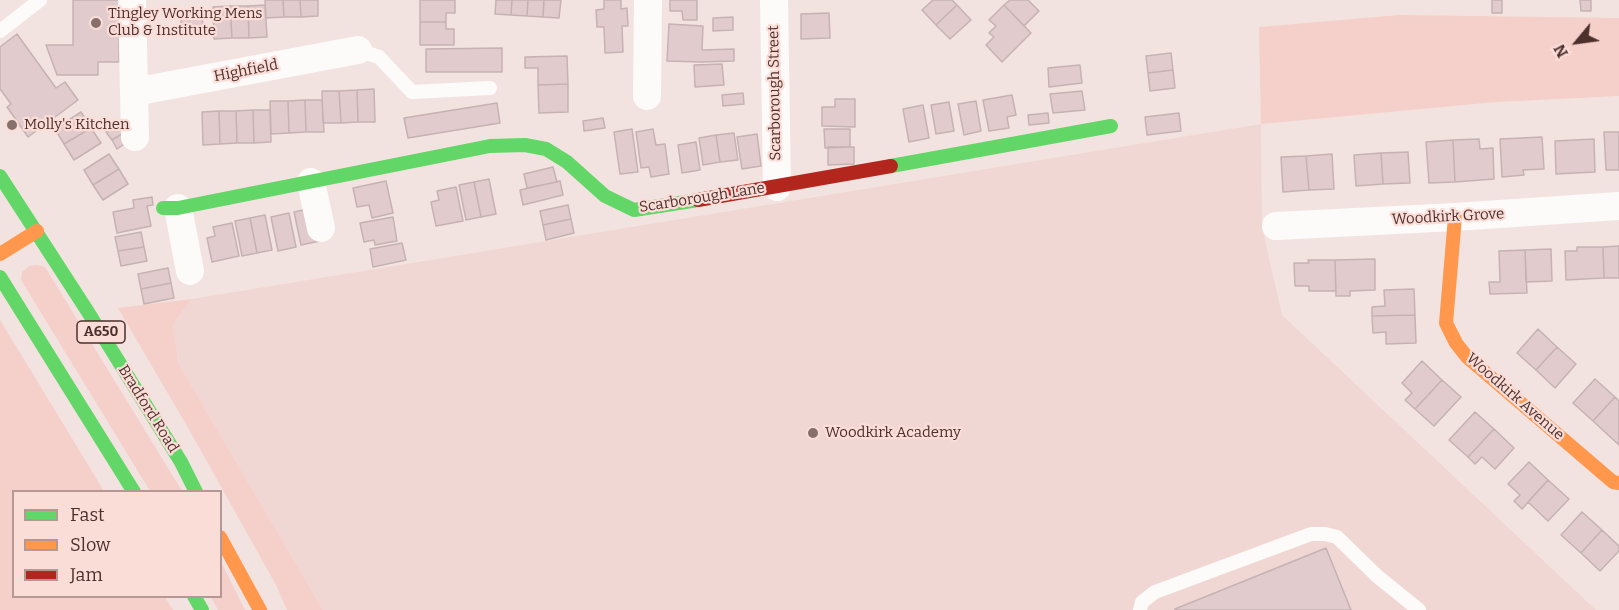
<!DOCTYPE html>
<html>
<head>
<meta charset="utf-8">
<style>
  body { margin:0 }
  #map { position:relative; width:1619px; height:610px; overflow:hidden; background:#f3e3e0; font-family:Bitter,serif }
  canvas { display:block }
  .legend { position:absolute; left:12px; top:490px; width:210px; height:108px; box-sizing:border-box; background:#fbddd8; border:2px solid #b59893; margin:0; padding:8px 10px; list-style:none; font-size:18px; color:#4d302c }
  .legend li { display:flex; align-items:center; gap:12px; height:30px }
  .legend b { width:30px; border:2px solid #b59893 }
  .north { position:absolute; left:1547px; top:12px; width:60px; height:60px; -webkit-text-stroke:4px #fbddd8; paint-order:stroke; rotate:241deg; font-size:16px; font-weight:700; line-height:24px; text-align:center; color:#4d302c }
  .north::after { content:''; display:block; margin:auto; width:21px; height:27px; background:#4d302c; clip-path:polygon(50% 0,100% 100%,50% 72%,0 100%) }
</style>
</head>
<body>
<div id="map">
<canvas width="1619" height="610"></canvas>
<ul class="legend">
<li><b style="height:8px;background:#63d668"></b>Fast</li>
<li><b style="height:8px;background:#ff974d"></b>Slow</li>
<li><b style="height:8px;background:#b3261e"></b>Jam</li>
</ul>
<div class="north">N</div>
</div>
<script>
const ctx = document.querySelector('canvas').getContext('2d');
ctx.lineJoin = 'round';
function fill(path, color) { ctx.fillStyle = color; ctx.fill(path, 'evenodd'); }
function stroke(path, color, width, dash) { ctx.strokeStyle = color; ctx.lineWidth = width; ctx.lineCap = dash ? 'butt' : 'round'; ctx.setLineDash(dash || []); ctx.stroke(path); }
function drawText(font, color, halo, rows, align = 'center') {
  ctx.font = font + ' Bitter,serif'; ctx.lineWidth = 4.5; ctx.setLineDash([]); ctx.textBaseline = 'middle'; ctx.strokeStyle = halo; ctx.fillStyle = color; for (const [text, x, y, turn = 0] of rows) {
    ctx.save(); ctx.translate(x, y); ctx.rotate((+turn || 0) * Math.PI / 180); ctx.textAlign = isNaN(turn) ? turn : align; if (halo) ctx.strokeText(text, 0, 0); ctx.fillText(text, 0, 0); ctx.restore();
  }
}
fill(new Path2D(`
  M 1261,124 L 1262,227 L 1282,315 L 1596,610 L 323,610 L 178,363 L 173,324 L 192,299 Z`), '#f1d7d3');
fill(new Path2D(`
  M 1400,15 L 1619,18 L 1619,96 L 1496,102 L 1261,124 L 1259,27 Z
  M 37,265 L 45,267 L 182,491 L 150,491 L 21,280 L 22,272 L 29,266 Z
  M 192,299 L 173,324 L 178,363 L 323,610 L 287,610 L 276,585 L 191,433 L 118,308 Z
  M 0,320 L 104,491 L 14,492 L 14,596 L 165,597 L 173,610 L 0,610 Z
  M 221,562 L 245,610 L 218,610 L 211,597 L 220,596 Z`), '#f5cfc9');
const building = new Path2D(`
  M 73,0 L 119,0 L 119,62 L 98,62 L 98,75 L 57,75 L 46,45 L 73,45 Z
  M 265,0 L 283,0 L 284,17 L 266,18 Z
  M 283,0 L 300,0 L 301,17 L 284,17 Z
  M 300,0 L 318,0 L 318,16 L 301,17 Z
  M 420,0 L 455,0 L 455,13 L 446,13 L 446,22 L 420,22 Z
  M 496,0 L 512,0 L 511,15 L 495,14 Z
  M 512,0 L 528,0 L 527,16 L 511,15 Z
  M 528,0 L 544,0 L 543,17 L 527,16 Z
  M 544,0 L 561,0 L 559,18 L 543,17 Z
  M 604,0 L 621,0 L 621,9 L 627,8 L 628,26 L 622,26 L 623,52 L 605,53 L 604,27 L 597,27 L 596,10 L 604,9 Z
  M 670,0 L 697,0 L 697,20 L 683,20 L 682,11 L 670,11 Z
  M 933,0 L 952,0 L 957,5 L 936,25 L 922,10 Z
  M 1010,0 L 1028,0 L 1039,11 L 1024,26 L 1004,5 Z
  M 1492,0 L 1502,0 L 1502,13 L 1492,13 Z
  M 1580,0 L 1591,0 L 1591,11 L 1581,11 Z
  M 265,5 L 267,37 L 249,38 L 248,6 Z
  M 957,5 L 971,20 L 950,39 L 936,25 Z
  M 1004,5 L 1031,33 L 1002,62 L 986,45 L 994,37 L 989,33 L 996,26 L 989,20 Z
  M 230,6 L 248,6 L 249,38 L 232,38 Z
  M 230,6 L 232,38 L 214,39 L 213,7 Z
  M 202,10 L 203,31 L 181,32 L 181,11 Z
  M 829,13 L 830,38 L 801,39 L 801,14 Z
  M 733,17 L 733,30 L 713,31 L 713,18 Z
  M 420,22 L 446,22 L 446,29 L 454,29 L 454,45 L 420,45 Z
  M 669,24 L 703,26 L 702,50 L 734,49 L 734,61 L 701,62 L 667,61 Z
  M 17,34 L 56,88 L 65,82 L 78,100 L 28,137 L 7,107 L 11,104 L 0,89 L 0,47 Z
  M 502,48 L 502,72 L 426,72 L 426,49 Z
  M 1171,53 L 1173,70 L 1148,73 L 1146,56 Z
  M 567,56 L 568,84 L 538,85 L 538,68 L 525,68 L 525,57 Z
  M 722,64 L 724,85 L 695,87 L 694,65 Z
  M 1080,65 L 1082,83 L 1049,87 L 1048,68 Z
  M 1173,70 L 1175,88 L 1150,91 L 1148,73 Z
  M 568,84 L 568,112 L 539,113 L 538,85 Z
  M 374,89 L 375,122 L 358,122 L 357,90 Z
  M 357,90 L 358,122 L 341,123 L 339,91 Z
  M 322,91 L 339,91 L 341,123 L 323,123 Z
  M 1082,91 L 1085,110 L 1053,113 L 1050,94 Z
  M 743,93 L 744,104 L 723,106 L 722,95 Z
  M 1012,95 L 1016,115 L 1007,117 L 1009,128 L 989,131 L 983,100 Z
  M 835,99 L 855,99 L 855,127 L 822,126 L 822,107 L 835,107 Z
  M 305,100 L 322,100 L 324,132 L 306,132 Z
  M 305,100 L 306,132 L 289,133 L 288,101 Z
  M 270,101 L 288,101 L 289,133 L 271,134 Z
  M 976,101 L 981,131 L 964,135 L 958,104 Z
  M 949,102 L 954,131 L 936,134 L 931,105 Z
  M 497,103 L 500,123 L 408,138 L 404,118 Z
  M 923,105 L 929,138 L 909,142 L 903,109 Z
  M 253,110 L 270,110 L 271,142 L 254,143 Z
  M 253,110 L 254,143 L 237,143 L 236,111 Z
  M 219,111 L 236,111 L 237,143 L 220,144 Z
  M 219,111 L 220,144 L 203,145 L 202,112 Z
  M 81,112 L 91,128 L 64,144 L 55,129 Z
  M 1048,113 L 1049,123 L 1029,125 L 1028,115 Z
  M 1179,113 L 1181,131 L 1147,135 L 1145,117 Z
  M 603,118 L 605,128 L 584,131 L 583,121 Z
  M 122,122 L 127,131 L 112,140 L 106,132 Z
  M 91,128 L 101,143 L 74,160 L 64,144 Z
  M 632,129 L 638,172 L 620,174 L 614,132 Z
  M 653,129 L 656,145 L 665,144 L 669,174 L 651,177 L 649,167 L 641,168 L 636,132 Z
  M 824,129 L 850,129 L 850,147 L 825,148 Z
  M 127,131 L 132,139 L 117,149 L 112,140 Z
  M 1604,132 L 1619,132 L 1619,170 L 1606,170 Z
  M 734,133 L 738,160 L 720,162 L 716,135 Z
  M 757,134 L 761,166 L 742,169 L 737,137 Z
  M 716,135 L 720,162 L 703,165 L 699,138 Z
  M 1542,137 L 1544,169 L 1523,170 L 1524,175 L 1502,177 L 1500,139 Z
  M 1479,139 L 1480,149 L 1493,148 L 1494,179 L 1455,182 L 1453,140 Z
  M 1594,139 L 1595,172 L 1556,174 L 1555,141 Z
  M 1453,140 L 1455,182 L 1429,183 L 1426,142 Z
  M 696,142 L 700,170 L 682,173 L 678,145 Z
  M 828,147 L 854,147 L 854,164 L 828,165 Z
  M 1408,152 L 1410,183 L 1383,184 L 1381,153 Z
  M 1381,153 L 1383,184 L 1356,186 L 1354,155 Z
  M 109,154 L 119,169 L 93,185 L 84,170 Z
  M 1332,154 L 1334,189 L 1309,190 L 1306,156 Z
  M 1306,156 L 1309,190 L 1283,192 L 1281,157 Z
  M 553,167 L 557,182 L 527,188 L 524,174 Z
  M 119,169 L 128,184 L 103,200 L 93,185 Z
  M 489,179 L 496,214 L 481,217 L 474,182 Z
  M 386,181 L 393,213 L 372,218 L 369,205 L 357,207 L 353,188 Z
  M 560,181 L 563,195 L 523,205 L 520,190 Z
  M 474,182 L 481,217 L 466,220 L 459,185 Z
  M 456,187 L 463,221 L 436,226 L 431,202 L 439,200 L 437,191 Z
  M 152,197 L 153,205 L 147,206 L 151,226 L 117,233 L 113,212 L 134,208 L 133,200 Z
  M 568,205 L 571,219 L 543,225 L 540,211 Z
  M 313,208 L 320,241 L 301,245 L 294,212 Z
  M 289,213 L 296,247 L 278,251 L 271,217 Z
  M 265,215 L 272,250 L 257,253 L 250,218 Z
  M 393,217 L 397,241 L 375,245 L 374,240 L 364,242 L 360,223 Z
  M 250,218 L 257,253 L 242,256 L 235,221 Z
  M 571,219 L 574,233 L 546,240 L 543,225 Z
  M 232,223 L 239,256 L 212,262 L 207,238 L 215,236 L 213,227 Z
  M 141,232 L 144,247 L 118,251 L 115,237 Z
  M 402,243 L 406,260 L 373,267 L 370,249 Z
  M 1619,246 L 1619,278 L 1604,278 L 1603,247 Z
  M 144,247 L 147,261 L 121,266 L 118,251 Z
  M 1577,247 L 1603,247 L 1604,278 L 1566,280 L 1565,251 L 1577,251 Z
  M 1551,249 L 1552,281 L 1526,282 L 1525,250 Z
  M 1525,250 L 1527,293 L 1490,294 L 1489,282 L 1500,282 L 1499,251 Z
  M 1375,259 L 1375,290 L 1350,291 L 1350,296 L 1336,296 L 1335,260 Z
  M 1308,260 L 1335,260 L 1336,291 L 1309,291 L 1309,286 L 1295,286 L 1294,263 L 1309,263 Z
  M 168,268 L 171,283 L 141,289 L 138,274 Z
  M 171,283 L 174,298 L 144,304 L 141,289 Z
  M 1414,289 L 1415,315 L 1372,316 L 1372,307 L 1385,306 L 1384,290 Z
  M 1415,315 L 1416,343 L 1386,344 L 1386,332 L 1373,333 L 1372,316 Z
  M 1538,329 L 1557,347 L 1536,370 L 1517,353 Z
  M 1557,347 L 1576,364 L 1555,388 L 1536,370 Z
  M 1422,361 L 1442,380 L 1415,409 L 1405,400 L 1412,393 L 1402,383 Z
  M 1595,379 L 1615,397 L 1593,421 L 1573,403 Z
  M 1442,380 L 1461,397 L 1434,426 L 1415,409 Z
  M 1615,397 L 1619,401 L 1619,445 L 1593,421 Z
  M 1475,412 L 1494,429 L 1468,457 L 1449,440 Z
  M 1494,429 L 1514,448 L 1495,469 L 1482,457 L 1475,464 L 1468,457 Z
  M 1529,462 L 1548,480 L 1522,509 L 1514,501 L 1520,495 L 1508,484 Z
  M 1548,480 L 1569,499 L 1548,521 L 1528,502 Z
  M 1582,512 L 1602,530 L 1581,553 L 1561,535 Z
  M 1602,530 L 1619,546 L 1619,551 L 1600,571 L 1581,553 Z
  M 1326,548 L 1351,610 L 1175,610 L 1175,609 Z`);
fill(building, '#e1cbcc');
stroke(building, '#c6b2b3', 1.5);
stroke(new Path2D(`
  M 0,31 L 40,0
  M 358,50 L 379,57 L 412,92 L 490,88
  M 1140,610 L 1142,602 L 1155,592 L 1311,534 L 1325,534 L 1337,537 L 1377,576 L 1419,610`), '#fdfbfa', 14);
stroke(new Path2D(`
  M 132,0 L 135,137
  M 774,0 L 777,187
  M 134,92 L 358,50
  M 647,96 L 648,0
  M 311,182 L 321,228
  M 178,208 L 190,271
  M 1276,226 L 1455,217 L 1619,206`), '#fdfbfa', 28);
stroke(new Path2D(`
  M 891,166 L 1111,126
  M 0,176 L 88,312 L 181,462 L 196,492
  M 163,208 L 178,208 L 490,146 L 525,145 L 546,149 L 567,162 L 605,196 L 634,210 L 698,200
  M 0,277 L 134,492
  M 194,596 L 202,610`), '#63d668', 14);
stroke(new Path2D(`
  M 1455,217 L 1446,323 L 1456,343 L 1467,357 L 1613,482 L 1619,483
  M 0,254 L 37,231
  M 220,537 L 260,610`), '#ff974d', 14);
stroke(new Path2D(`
  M 698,200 L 891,166`), '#b3261e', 14);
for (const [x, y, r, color] of [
  [96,23,6,"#876f6b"],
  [12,125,6,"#876f6b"],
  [813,433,6,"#876f6b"]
]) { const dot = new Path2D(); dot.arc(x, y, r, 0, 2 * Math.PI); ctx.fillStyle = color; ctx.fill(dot); stroke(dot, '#fbddd8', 2); }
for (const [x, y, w] of [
  [101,332,48]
]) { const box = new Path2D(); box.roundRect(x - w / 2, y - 11, w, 22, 4.5); ctx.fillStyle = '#fbddd8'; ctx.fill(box); stroke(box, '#4d302c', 1.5); }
drawText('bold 14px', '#4d302c', null, [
  ["A650",101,332]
]);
drawText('15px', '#4d302c', '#fbddd8', [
  ["Tingley Working Mens",108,14],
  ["Club & Institute",108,31],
  ["Molly's Kitchen",24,125],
  ["Woodkirk Academy",825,433]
], 'left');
drawText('15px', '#4d302c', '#fbddd8', [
  ["Highfield",246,71,-11],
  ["Scarborough Street",775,93,-91],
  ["Scarborough Lane",702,198,-9],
  ["Woodkirk Grove",1448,217,-3],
  ["Woodkirk Avenue",1515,397,41],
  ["Bradford Road",148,409,58]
]);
</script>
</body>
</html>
